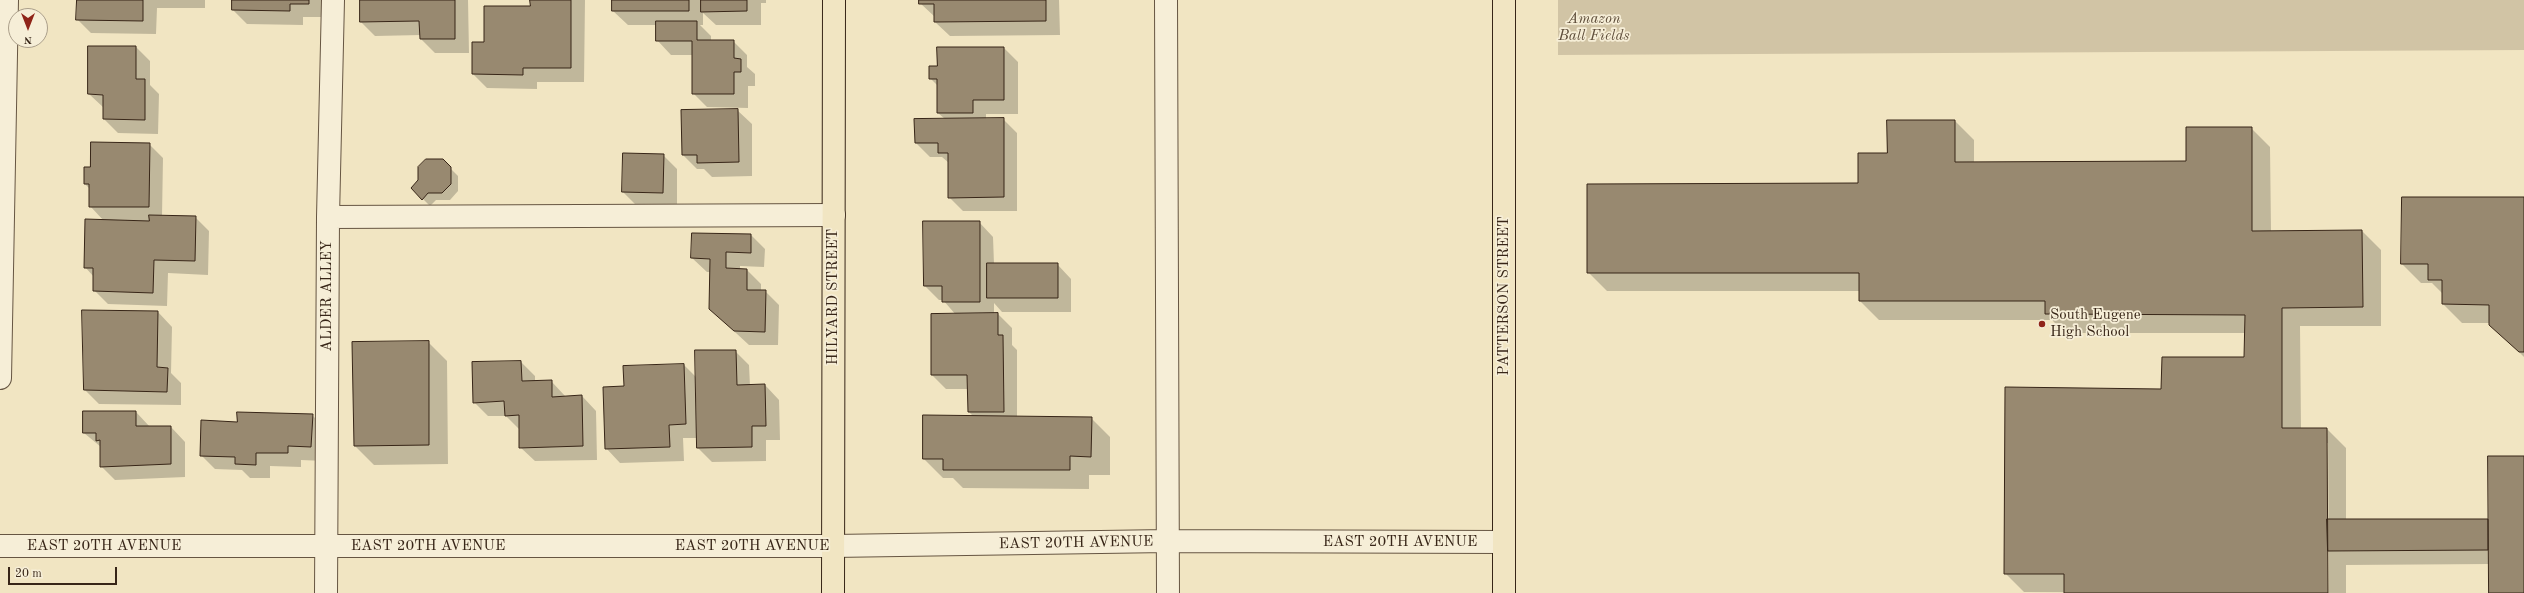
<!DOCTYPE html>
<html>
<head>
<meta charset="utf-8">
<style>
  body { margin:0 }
  #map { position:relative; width:2524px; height:593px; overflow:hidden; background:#f1e5c2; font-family:"Old Standard TT",serif }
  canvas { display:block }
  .north { position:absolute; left:8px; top:8px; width:40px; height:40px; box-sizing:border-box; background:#f6eed7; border:1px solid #aa9e8a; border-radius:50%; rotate:180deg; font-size:11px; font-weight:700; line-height:16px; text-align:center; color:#372517 }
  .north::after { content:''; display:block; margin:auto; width:14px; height:18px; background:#8f2418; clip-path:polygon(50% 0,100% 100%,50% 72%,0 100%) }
  .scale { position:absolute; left:8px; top:567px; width:109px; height:18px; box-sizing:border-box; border:2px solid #372517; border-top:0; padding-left:5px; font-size:12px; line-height:14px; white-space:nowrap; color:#372517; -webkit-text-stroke:3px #f6eed7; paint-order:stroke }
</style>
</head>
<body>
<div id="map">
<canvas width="2524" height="593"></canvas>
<div class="north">N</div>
<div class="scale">20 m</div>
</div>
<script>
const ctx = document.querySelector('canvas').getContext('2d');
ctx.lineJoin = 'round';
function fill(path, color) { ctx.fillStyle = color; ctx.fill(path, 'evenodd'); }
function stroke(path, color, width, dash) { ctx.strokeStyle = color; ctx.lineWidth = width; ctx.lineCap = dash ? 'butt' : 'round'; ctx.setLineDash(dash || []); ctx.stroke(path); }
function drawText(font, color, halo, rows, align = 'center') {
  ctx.font = font + ' "Old Standard TT",serif'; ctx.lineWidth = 3.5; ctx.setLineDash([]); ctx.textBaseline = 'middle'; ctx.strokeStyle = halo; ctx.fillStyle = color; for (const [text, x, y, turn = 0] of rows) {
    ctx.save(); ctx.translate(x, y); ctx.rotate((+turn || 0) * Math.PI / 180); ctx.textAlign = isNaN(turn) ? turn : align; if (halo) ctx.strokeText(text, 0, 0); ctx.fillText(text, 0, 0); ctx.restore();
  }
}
fill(new Path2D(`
  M 1558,0 L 2524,0 L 2524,50 L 1558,55 Z`), '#d1c4a5');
fill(new Path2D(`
  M 78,0 L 205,0 L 205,8 L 157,8 L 156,34 L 91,33 L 77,19 Z
  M 233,0 L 323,0 L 323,17 L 303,17 L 303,25 L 247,24 L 233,10 Z
  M 361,0 L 468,0 L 469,53 L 435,53 L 421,39 L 421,35 L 375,36 L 361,22 Z
  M 531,0 L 585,0 L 584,82 L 537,82 L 537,89 L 487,88 L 473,74 L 531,7 Z
  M 613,0 L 766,0 L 766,3 L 761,3 L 761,25 L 716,25 L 703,13 L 703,25 L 700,25 L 711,36 L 711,41 L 733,41 L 747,55 L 747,67 L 755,74 L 755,86 L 748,86 L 748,108 L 707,107 L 693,93 L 693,55 L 671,55 L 657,40 L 657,25 L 628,25 L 613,11 Z
  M 920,0 L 1059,0 L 1060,35 L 950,36 L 935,22 L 935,17 L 920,3 Z
  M 136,47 L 150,61 L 150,85 L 159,94 L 158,134 L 118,133 L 104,119 L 104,108 L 89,94 Z
  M 1004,48 L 1018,62 L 1018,114 L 986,114 L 986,119 L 1003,119 L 1017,133 L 1017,211 L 963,211 L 949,197 L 949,163 L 942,157 L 930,157 L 916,143 L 945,119 L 938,113 L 938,86 L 930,78 L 938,67 Z
  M 737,110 L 752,124 L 752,176 L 712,177 L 704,169 L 697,169 L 683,155 Z
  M 1955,121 L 1974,140 L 1974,163 L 2187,162 L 2251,128 L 2270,147 L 2271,231 L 2362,231 L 2381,250 L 2381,326 L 2300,326 L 2301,429 L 2327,429 L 2346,448 L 2346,520 L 2489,520 L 2524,457 L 2524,593 L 2490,593 L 2490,564 L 2346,565 L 2346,593 L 2329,593 L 2328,443 L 2326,443 L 2327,593 L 2024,592 L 2005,573 L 2162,390 L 2245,358 L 2245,333 L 2065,333 L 2052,320 L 1879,320 L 1860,301 L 1860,291 L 1607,291 L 1588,272 L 1859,184 L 1888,154 Z
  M 149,144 L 163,158 L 162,216 L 195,217 L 209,231 L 208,275 L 168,273 L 167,306 L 108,304 L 94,290 L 94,277 L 85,267 L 104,221 L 90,206 L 90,189 L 85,184 L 91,168 Z
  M 663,155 L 677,169 L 677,207 L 637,206 L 623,192 Z
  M 442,160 L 458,176 L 458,191 L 450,200 L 436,200 L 430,206 L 412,188 Z
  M 2524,198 L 2524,357 L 2490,323 L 2462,323 L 2443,304 L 2443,294 L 2432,283 L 2421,283 L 2402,264 Z
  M 979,222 L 993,237 L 994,264 L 1057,264 L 1071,279 L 1071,312 L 1002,312 L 994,303 L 994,314 L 998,314 L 1012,328 L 1012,345 L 1017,350 L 1017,417 L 1091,418 L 1110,437 L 1110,475 L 1089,475 L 1089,489 L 963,488 L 953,478 L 943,478 L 924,459 L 974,417 L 969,412 L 969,389 L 946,389 L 932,375 L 956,315 L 943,300 L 939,300 L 925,286 Z
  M 751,235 L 765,249 L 764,267 L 740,266 L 740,270 L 747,270 L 761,284 L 761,291 L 765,291 L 779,305 L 778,345 L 749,345 L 710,309 L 711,272 L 707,272 L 692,258 Z
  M 83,311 L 158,312 L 172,327 L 171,373 L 181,383 L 181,405 L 99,404 L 85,390 Z
  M 428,342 L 447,361 L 448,464 L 374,465 L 355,446 L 353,343 Z
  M 735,351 L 749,365 L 750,386 L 765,385 L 779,400 L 780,440 L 766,440 L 766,461 L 712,462 L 698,448 L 698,438 L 683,438 L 684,461 L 620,463 L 606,448 L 625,387 L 684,365 L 697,378 Z
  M 521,362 L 535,376 L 535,382 L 551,381 L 566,397 L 582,396 L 596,411 L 597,460 L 535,461 L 520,447 L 520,430 L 506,416 L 488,416 L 474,402 Z
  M 136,412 L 150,427 L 171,427 L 185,442 L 185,477 L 115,480 L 101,466 L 101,447 L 84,433 Z
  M 312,415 L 326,429 L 325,461 L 301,460 L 301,467 L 270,466 L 270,478 L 250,478 L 242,470 L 215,469 L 201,455 L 238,423 Z`), '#0003');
const building = new Path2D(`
  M 77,0 L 143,0 L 143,21 L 76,20 Z
  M 232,0 L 309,0 L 309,4 L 290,4 L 290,11 L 232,10 Z
  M 360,0 L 455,0 L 455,39 L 420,39 L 419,21 L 360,22 Z
  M 530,0 L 571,0 L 571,68 L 523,68 L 523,75 L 472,74 L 472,42 L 484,42 L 484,6 L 530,6 Z
  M 612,0 L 689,0 L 689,11 L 612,11 Z
  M 701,0 L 747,0 L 747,11 L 701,12 Z
  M 919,0 L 1046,0 L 1046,21 L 934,22 L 934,4 L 919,4 Z
  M 656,21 L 697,21 L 697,40 L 734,40 L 734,58 L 741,59 L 741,72 L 734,72 L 734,94 L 692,94 L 692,41 L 656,41 Z
  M 88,46 L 136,46 L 136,79 L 145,79 L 145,120 L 103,119 L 103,95 L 88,94 Z
  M 937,47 L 1004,47 L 1004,100 L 973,100 L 973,113 L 937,113 L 937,79 L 929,79 L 929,66 L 937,66 Z
  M 738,109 L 739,162 L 697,163 L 697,155 L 682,155 L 681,110 Z
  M 1004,118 L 1004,197 L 948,198 L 948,153 L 938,153 L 938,143 L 915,143 L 914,119 Z
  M 1887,120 L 1955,120 L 1955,162 L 2186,161 L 2186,127 L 2252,127 L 2252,231 L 2362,230 L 2363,307 L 2282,308 L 2282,428 L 2327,428 L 2328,593 L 2064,593 L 2064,574 L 2004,574 L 2005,387 L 2161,389 L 2162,357 L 2244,357 L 2245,315 L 2045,314 L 2045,301 L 1859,301 L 1859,273 L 1587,273 L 1587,184 L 1858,183 L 1858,153 L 1887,153 Z
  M 91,142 L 150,143 L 149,207 L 89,207 L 89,184 L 84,184 L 84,167 L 90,167 Z
  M 623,153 L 664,154 L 663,193 L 622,192 Z
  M 426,159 L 443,159 L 451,167 L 451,184 L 442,193 L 428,193 L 422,200 L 411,188 L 418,180 L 418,167 Z
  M 2402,197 L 2524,197 L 2524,352 L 2519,352 L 2489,325 L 2489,305 L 2442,304 L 2442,280 L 2428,280 L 2428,264 L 2401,264 Z
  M 149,215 L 196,216 L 195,261 L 154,260 L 153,293 L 93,291 L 93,268 L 84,268 L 85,219 L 149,221 Z
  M 923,221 L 980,221 L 980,302 L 942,302 L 942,286 L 924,286 Z
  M 692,233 L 751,234 L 751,253 L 726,252 L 726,268 L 747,269 L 747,290 L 766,290 L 765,332 L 734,331 L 709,309 L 710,259 L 691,258 Z
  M 987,263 L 1058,263 L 1058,298 L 987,298 Z
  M 82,310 L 158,311 L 157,367 L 168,368 L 167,392 L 84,390 Z
  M 998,313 L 998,335 L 1003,335 L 1004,412 L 968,412 L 967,375 L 931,375 L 931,314 Z
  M 429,341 L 429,445 L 354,446 L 352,342 Z
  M 695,350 L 736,350 L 737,385 L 765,384 L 766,426 L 752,426 L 752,447 L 697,448 Z
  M 521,361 L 522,381 L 552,380 L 552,397 L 582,395 L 583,446 L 519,448 L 519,415 L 505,416 L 504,401 L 473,403 L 472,362 Z
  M 684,364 L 686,424 L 669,425 L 670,447 L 605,449 L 603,387 L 624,386 L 623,366 Z
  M 83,411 L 136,411 L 136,426 L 171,426 L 171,464 L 100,467 L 100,440 L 96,441 L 96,433 L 83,433 Z
  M 237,412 L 313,414 L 311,447 L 288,446 L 288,453 L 256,453 L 256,465 L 235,464 L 235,457 L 200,456 L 201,420 L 237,422 Z
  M 923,415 L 1092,417 L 1091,457 L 1070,456 L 1070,470 L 943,470 L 943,459 L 923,459 Z
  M 2488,456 L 2524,456 L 2524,593 L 2489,593 Z
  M 2327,519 L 2488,519 L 2488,550 L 2328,551 Z`);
fill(building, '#988970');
stroke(building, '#372517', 1);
const minor = new Path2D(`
  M 1166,0 L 1168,593
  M 328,217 L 834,215
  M 0,378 L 7,0
  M 0,546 L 833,546 L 1167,541 L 1504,542
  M 326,593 L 328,217 L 333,0`);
const major = new Path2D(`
  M 833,593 L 834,0
  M 1504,593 L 1504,0`);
stroke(minor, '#665542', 24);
stroke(major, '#372517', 24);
stroke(minor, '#f6eed7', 22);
stroke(major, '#f1e5c2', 22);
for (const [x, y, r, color] of [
  [2042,324,4,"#8f2418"]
]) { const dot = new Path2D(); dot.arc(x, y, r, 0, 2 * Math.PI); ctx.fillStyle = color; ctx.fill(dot); stroke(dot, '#f6eed7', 1.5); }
drawText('italic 15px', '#5e4d3a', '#f6eed7', [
  ["Amazon",1594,19],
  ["Ball Fields",1594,36]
]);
drawText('15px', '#372517', '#f6eed7', [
  ["ALDER ALLEY",327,296,-90],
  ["PATTERSON STREET",1504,296,-90],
  ["HILYARD STREET",833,297,-90],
  ["EAST 20TH AVENUE",1400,542],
  ["EAST 20TH AVENUE",1076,543,-1],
  ["EAST 20TH AVENUE",104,546],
  ["EAST 20TH AVENUE",428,546],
  ["EAST 20TH AVENUE",752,546]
]);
drawText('15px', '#372517', '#f6eed7', [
  ["South Eugene",2050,315],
  ["High School",2050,332]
], 'left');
</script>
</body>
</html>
